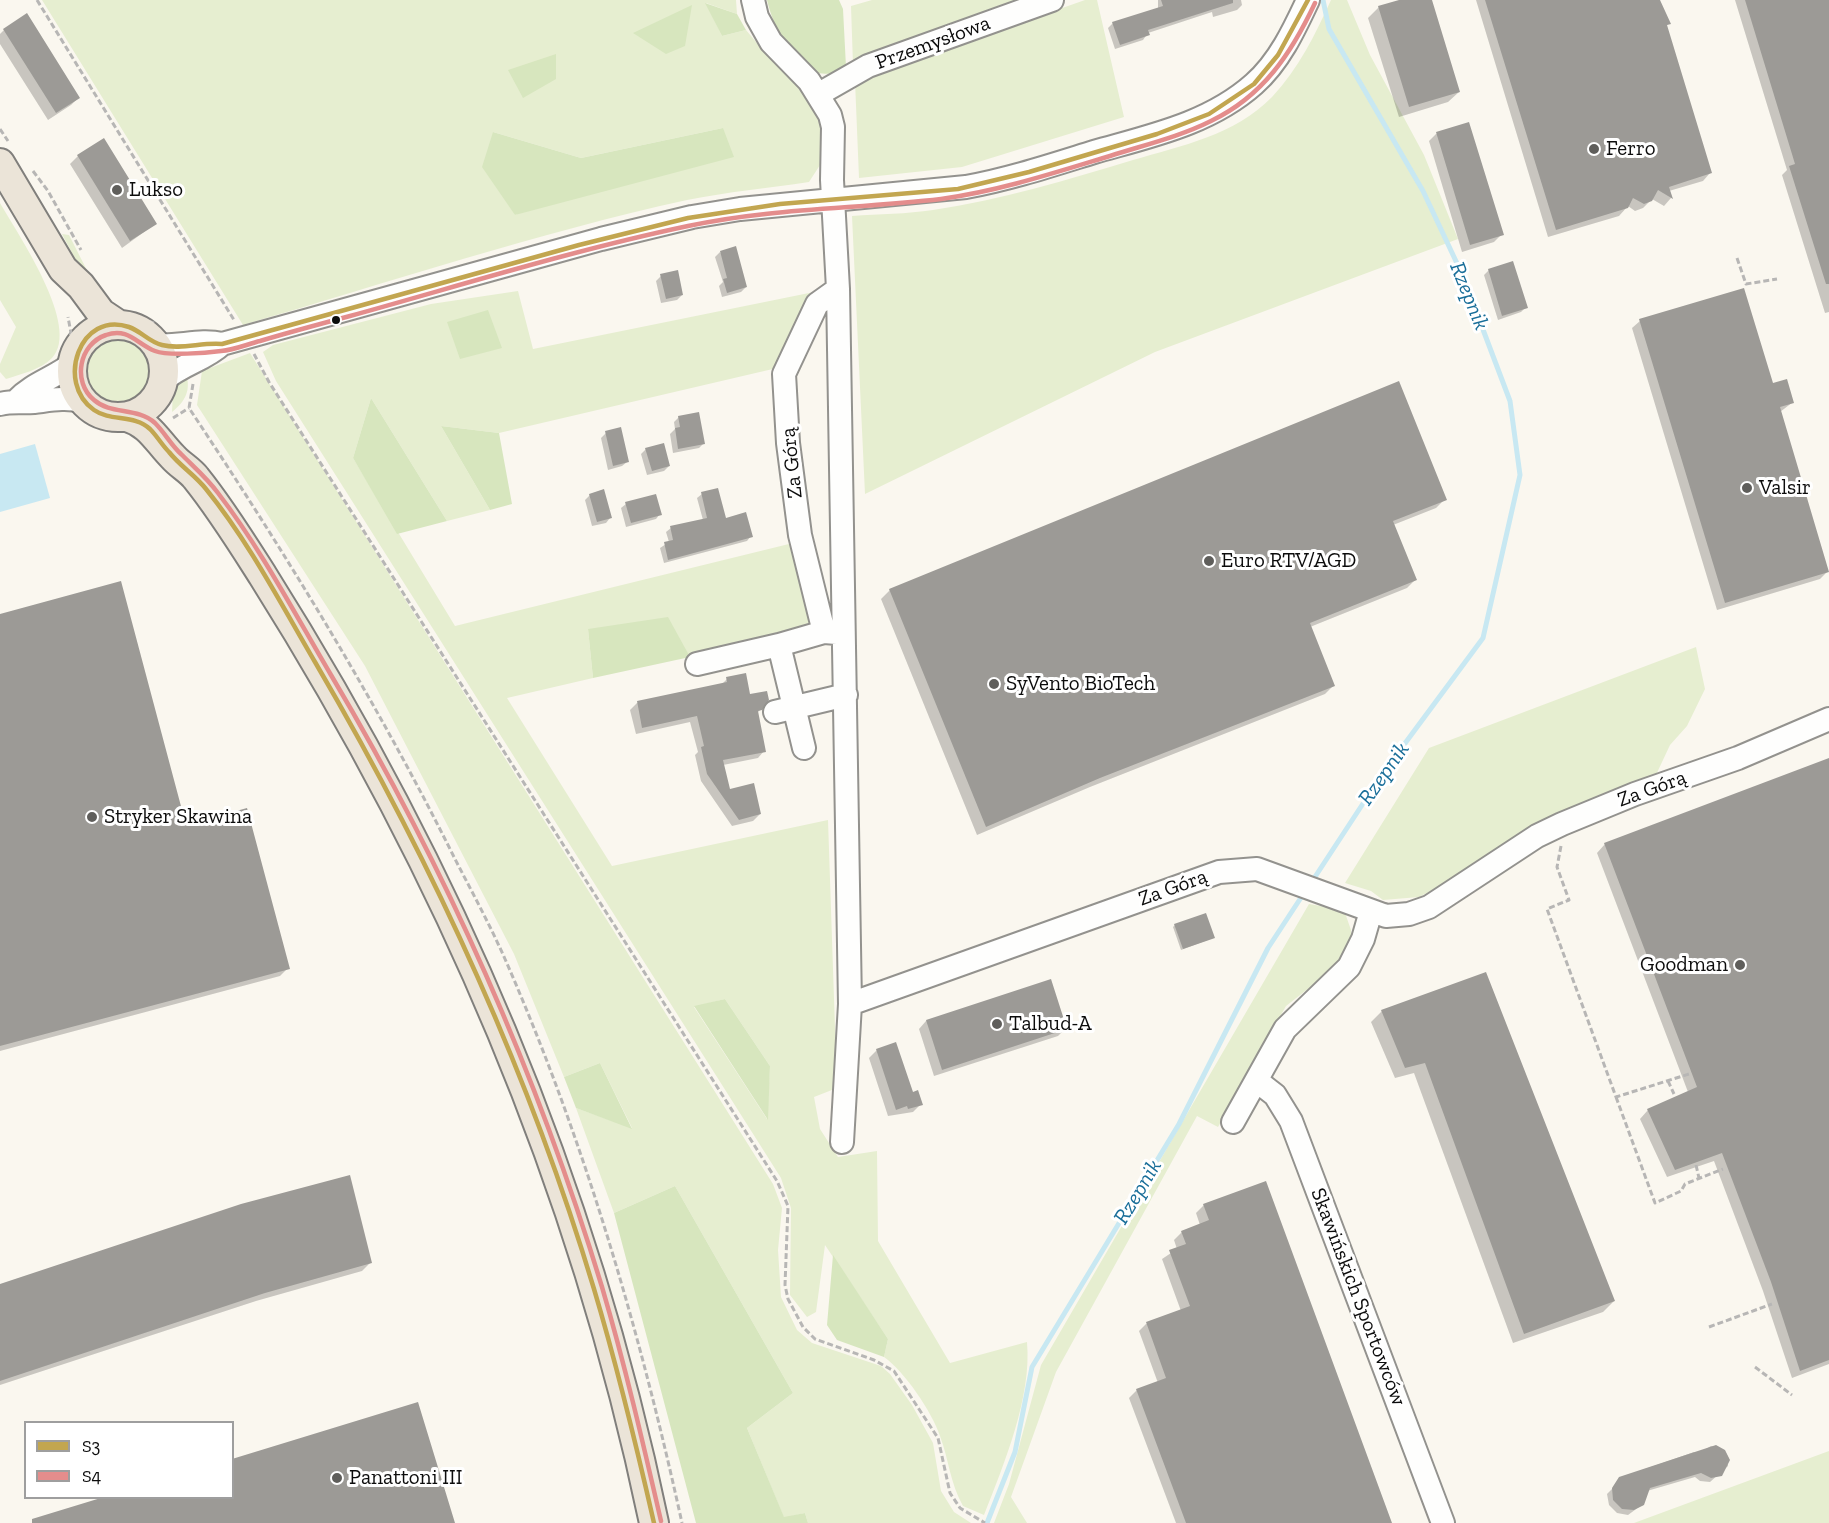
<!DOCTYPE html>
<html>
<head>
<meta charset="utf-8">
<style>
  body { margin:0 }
  #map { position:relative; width:1829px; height:1523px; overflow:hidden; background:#faf7ef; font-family:"Zilla Slab",serif }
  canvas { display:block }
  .legend { position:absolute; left:24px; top:1421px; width:210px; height:78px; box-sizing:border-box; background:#fff; border:2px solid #9e9e9e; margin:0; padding:8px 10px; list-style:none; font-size:18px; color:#0c0c0c }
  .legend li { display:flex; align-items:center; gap:12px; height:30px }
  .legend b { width:30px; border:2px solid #9e9e9e }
</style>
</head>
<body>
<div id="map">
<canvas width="1829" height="1523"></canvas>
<ul class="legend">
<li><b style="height:8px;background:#c2a650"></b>S3</li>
<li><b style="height:8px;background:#e48d8c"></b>S4</li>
</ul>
</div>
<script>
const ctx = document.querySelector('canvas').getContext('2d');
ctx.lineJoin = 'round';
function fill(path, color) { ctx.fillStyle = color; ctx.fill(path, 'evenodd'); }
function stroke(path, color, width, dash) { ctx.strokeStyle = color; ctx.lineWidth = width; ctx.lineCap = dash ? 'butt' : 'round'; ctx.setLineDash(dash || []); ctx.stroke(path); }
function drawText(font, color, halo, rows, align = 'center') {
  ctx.font = font + ' "Zilla Slab",serif'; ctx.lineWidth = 6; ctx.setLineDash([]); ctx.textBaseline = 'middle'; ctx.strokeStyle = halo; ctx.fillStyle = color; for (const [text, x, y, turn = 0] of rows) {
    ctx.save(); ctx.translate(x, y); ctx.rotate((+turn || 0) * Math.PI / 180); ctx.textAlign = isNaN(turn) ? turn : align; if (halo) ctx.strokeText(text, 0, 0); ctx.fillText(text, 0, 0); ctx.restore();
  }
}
fill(new Path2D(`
  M 42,0 L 736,0 L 737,14 L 706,3 L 722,36 L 746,30 L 767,55 L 814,98 L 821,125 L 820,165 L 809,182 C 769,188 727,192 687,200 C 537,233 390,282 243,325 ZM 723,128 L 515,215 L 493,132 L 581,158 Z
  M 872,0 L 1023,0 L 853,65 L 851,6 Z
  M 1085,0 L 1097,0 L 1124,117 L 962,167 L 859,178 L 855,81 Z
  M 1331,0 L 1347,0 L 1370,55 L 1424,155 L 1458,239 L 1155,352 L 865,494 L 852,216 C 879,214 907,214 933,210 C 1001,200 1067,180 1133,160 C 1181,146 1235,135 1272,97 C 1299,68 1315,35 1331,0 Z
  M 0,203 C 17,233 82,327 52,358 C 40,370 21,374 6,379 L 0,372 L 0,364 L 16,327 L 0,300 Z
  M 62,234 L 69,235 L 97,290 L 89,285 Z
  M 518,291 L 533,349 L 814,292 L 787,339 L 777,368 L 499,433 L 441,426 L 490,510 L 447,521 L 371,398 L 353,458 L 455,626 L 793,543 L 815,629 L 690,657 L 588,629 L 593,678 L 507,698 L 612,866 L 828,820 L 837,1088 L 814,1097 L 820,1129 L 838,1157 L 877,1151 L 878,1241 L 950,1363 L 1027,1342 C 1032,1397 1004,1464 984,1515 L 963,1506 C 950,1483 949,1460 940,1436 C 932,1412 905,1372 884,1357 L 888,1339 L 825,1245 L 816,1312 L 807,1317 L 790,1295 L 791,1208 L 781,1178 L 276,381 L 263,352 L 273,345 L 431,304 ZM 725,999 L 770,1066 L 767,1119 L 694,1007 Z
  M85 372a33 33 0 1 1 66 0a33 33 0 1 1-66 0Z
  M 250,353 L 773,1184 L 782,1208 L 778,1250 L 781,1297 L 797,1330 L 812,1343 L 881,1366 L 890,1374 L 912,1405 L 933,1443 L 941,1491 L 954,1512 L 971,1523 L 808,1523 L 805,1513 L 784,1518 L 747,1428 L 793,1393 L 675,1186 L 614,1213 L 576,1108 L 632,1128 L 600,1063 L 564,1077 L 514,954 L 365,666 L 197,405 L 202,371 Z
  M 186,373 C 191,390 186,401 172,412 L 173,390 Z
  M 1696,647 L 1705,689 L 1687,726 L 1670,745 L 1655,777 L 1419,897 L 1383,900 L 1371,891 L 1345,883 L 1429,748 Z
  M 1309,904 L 1344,910 L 1351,930 L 1351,943 L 1336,967 L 1286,1006 L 1218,1127 L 1197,1116 L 1056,1372 L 1011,1497 L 1027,1523 L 994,1523 L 1009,1484 L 1041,1365 Z
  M 1829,1451 L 1829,1523 L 1634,1523 Z`), '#e6eed0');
fill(new Path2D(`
  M 767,0 L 839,0 L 843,9 L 846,67 C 804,94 775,34 767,0 Z
  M 705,3 L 737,14 L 746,30 L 722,36 Z
  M 692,5 L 685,46 L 666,54 L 633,33 Z
  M 556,54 L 556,79 L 523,98 L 508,70 Z
  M 723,128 L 734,157 L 515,215 L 482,167 L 493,132 L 581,158 Z
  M 488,310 L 502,348 L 460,359 L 447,322 Z
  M 371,398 L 447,521 L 397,534 L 353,458 Z
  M 441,426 L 499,433 L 512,504 L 490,510 Z
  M 668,617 L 690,657 L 593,678 L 588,629 Z
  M 725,999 L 770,1066 L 768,1120 L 694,1006 Z
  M 600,1063 L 632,1129 L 576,1108 L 564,1077 Z
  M 675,1186 L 793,1393 L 747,1428 L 784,1517 L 805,1513 L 808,1523 L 696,1523 L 614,1213 Z
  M 833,1255 L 888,1339 L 884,1357 L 837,1340 L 827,1325 Z`), '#d7e6be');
fill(new Path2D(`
  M 35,444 L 50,498 L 0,512 L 0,454 Z`), '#c8e8f2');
fill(new Path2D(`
  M 1158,0 L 1241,0 L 1242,5 L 1237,10 L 1213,17 L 1212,12 L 1148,33 L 1143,40 L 1115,49 L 1108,28 L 1113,23 L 1158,9 Z
  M 1404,0 L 1431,0 L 1459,92 L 1448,102 L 1399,117 L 1368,18 L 1379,7 Z
  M 1476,0 L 1658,0 L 1669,23 L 1666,26 L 1710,173 L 1703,181 L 1669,191 L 1671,198 L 1664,206 L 1652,199 L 1643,208 L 1635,211 L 1628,206 L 1619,216 L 1548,237 Z
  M 1735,0 L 1829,0 L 1829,312 L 1825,313 L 1782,175 L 1787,170 Z
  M 4,30 L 78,98 L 71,105 L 48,120 L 0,44 L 0,34 Z
  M 1468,124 L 1502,234 L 1494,242 L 1462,252 L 1429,141 L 1436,134 Z
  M 78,156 L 155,224 L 122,248 L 70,164 Z
  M 720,252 L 746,287 L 741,292 L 722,297 L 719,286 L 723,282 L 715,257 Z
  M 1489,270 L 1526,307 L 1521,312 L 1498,320 L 1484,275 Z
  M 661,276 L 682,295 L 677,300 L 661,303 L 656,281 Z
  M 1640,321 L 1772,385 L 1793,402 L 1780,412 L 1828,571 L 1820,579 L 1717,610 L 1632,328 Z
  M 679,417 L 704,443 L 699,448 L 673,453 L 670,434 L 675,429 L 674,422 Z
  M 606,433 L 627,462 L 622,466 L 608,470 L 601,438 Z
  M 646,449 L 669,466 L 664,471 L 647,475 L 641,454 Z
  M 702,494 L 725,520 L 751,536 L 747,541 L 664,563 L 660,548 L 669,542 L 666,532 L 671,528 L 703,520 L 697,498 Z
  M 590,495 L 610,518 L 606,523 L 592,526 L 585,500 Z
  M 1445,499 L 1436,508 L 1393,525 L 1415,580 L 1407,588 L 1310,627 L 1333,686 L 1325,694 L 1090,787 L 977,835 L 881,599 L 890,590 Z
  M 626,504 L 660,514 L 656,519 L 626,527 L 621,508 Z
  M 0,616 L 185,827 L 288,968 L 280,976 L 0,1051 Z
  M 727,679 L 761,709 L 757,713 L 764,751 L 758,758 L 723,765 L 729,791 L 760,814 L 753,821 L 732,826 L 701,781 L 695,755 L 698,752 L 690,722 L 636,734 L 630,710 L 637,703 L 721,685 Z
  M 1829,759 L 1829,1364 L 1792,1378 L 1763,1291 L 1714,1161 L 1667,1177 L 1640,1119 L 1648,1110 L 1688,1092 L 1597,853 L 1605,844 Z
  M 1175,925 L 1213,938 L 1181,950 L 1173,927 Z
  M 1485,974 L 1614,1301 L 1603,1312 L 1513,1343 L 1414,1073 L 1395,1078 L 1371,1022 L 1382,1011 Z
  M 926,1021 L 1066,1028 L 1058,1036 L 934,1076 L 919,1029 Z
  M 877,1050 L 921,1104 L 913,1112 L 888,1116 L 869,1058 Z
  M 1204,1205 L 1391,1523 L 1176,1523 L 1129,1398 L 1137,1390 L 1158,1383 L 1139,1331 L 1146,1324 L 1181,1311 L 1162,1259 L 1177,1249 L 1174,1240 L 1182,1232 L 1200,1225 L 1196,1213 Z
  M 370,1263 L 362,1271 L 256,1301 L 0,1385 L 0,1285 Z
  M 1711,1446 L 1720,1448 L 1727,1455 L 1728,1466 L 1710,1482 L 1700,1481 L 1695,1477 L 1647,1491 L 1643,1504 L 1628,1515 L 1617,1513 L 1609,1505 L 1607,1494 L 1625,1476 L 1694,1452 L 1697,1454 Z`), '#0003');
stroke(new Path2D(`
  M 1311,883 L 1383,773 L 1483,638 L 1520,475 L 1510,401 L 1462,274 L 1423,191 L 1329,29 L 1323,0
  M 987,1523 L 1015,1452 L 1032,1367 L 1179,1124 L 1268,948 L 1304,893`), '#c8e8f2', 5);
fill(new Path2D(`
  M 1161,0 L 1233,0 L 1233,3 L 1148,30 L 1150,35 L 1120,45 L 1112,22 L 1163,6 Z
  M 1399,0 L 1432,0 L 1460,92 L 1409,107 L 1378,6 Z
  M 1485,0 L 1660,0 L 1671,24 L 1667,25 L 1712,173 L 1669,187 L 1673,199 L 1658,190 L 1652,201 L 1644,204 L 1633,198 L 1628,208 L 1556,230 Z
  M 1745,0 L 1829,0 L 1829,284 L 1826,284 L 1789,166 L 1795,164 Z
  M 27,13 L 80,98 L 56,113 L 3,29 Z
  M 1469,122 L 1504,235 L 1470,245 L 1436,132 Z
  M 104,138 L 157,224 L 130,241 L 77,155 Z
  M 736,246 L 747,287 L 727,293 L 723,279 L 727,278 L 720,251 Z
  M 1513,261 L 1528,308 L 1502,316 L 1488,269 Z
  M 678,270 L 683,295 L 666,299 L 660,274 Z
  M 1744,288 L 1773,383 L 1787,379 L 1794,403 L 1780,407 L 1829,572 L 1725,603 L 1639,319 Z
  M 1399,381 L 1447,500 L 1393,521 L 1417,580 L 1310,623 L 1335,686 L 1100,778 L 986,827 L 889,589 Z
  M 699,412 L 705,444 L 678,449 L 675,428 L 680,427 L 678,416 Z
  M 621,427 L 629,462 L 613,466 L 605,431 Z
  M 664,443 L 670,466 L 652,471 L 645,448 Z
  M 718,488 L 726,518 L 746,512 L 753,537 L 668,560 L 664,542 L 673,540 L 670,526 L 707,518 L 701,492 Z
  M 604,489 L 612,518 L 597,522 L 589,494 Z
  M 656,494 L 662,515 L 631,523 L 625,502 Z
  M 121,581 L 186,825 L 247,808 L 290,969 L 0,1046 L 0,614 Z
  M 746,673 L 750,694 L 767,691 L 769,700 L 762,710 L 758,711 L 766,752 L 723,760 L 730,789 L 754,783 L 761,814 L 739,820 L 707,774 L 701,747 L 704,746 L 697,716 L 642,728 L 637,701 L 727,682 L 726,677 Z
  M 1829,758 L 1829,1360 L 1800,1371 L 1771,1282 L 1722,1153 L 1675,1170 L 1647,1109 L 1697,1087 L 1604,843 Z
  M 1206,913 L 1215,938 L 1183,949 L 1174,924 Z
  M 1486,972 L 1615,1301 L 1524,1334 L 1425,1063 L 1405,1068 L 1381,1010 Z
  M 1051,979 L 1067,1029 L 942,1070 L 926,1020 Z
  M 896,1042 L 913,1092 L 918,1090 L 923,1105 L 908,1109 L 907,1106 L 896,1110 L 876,1049 Z
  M 350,1175 L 372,1263 L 265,1293 L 0,1381 L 0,1284 L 241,1204 Z
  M 1266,1181 L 1392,1523 L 1186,1523 L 1136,1389 L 1166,1378 L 1146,1322 L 1190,1306 L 1169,1250 L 1186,1244 L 1181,1231 L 1209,1220 L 1203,1204 Z
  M 418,1402 L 455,1523 L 32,1523 L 32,1519 L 104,1497 L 232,1497 L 232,1459 Z
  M 1716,1445 L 1725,1450 L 1730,1460 L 1722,1476 L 1711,1478 L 1701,1473 L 1650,1488 L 1644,1505 L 1634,1510 L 1622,1509 L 1613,1500 L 1612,1488 L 1619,1477 Z`), '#9c9a96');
const minor = new Path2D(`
  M 753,0 L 757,17 L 771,42 L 809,81 L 830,115 L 833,127 L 832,180 L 838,289 L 850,1004 L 842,1142
  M 819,94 L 868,66 L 1052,0
  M 156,345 C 178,347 200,339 222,344
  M 164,380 C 182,364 205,360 222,344 L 601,239 L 692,217 L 740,209 L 966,187 C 1010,179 1052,165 1094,152 C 1150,136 1209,124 1254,84 C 1279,62 1294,30 1308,0
  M 17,400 C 33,383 55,378 73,363
  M 0,404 C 12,401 22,403 34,402 C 51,400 65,397 82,401
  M 824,632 L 800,535 L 788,443 L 784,374 L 817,304 L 838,289
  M 779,645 L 824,632 L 837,633
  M 697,664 L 779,645 L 804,748
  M 775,712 L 846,695
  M 850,1004 L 1219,872 L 1257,869 L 1386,916 L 1409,914 L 1429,907 L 1537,836 L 1562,824 L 1635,794 L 1738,758 L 1829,719
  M 1257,1081 L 1275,1095 L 1291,1121 L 1443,1523
  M 1233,1122 L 1285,1029 L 1349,967 L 1363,939 L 1371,911`);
const major = new Path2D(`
  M 0,163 L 63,269 L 81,286 L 101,313 L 119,325
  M72 371a46 46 0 1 1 92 0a46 46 0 1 1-92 0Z
  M 127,417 C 150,424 157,441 173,457 C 180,465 190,470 196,478 C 221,509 242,543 263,576 C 449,871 583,1181 654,1523`);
stroke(minor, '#93928e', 26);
stroke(major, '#807f7c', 32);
stroke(new Path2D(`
  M 37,0 L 234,320
  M 0,129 L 8,141
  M 33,171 L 48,191 L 81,250
  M 1737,258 L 1746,284 L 1777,279
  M 140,318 L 156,324
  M 68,344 L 71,333 L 68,317
  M 254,354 L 269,382 L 777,1181 L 788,1206 L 785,1285 L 788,1299 L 803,1327 L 815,1339 L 874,1360 L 894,1371 L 938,1438 L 950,1493 L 960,1508 L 985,1523
  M 193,384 L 189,408 C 286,554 377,702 455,859 C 472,892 490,925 505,959 C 584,1139 640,1331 682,1523
  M 173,418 L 189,408
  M 88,420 L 108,427
  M 1561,846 L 1557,867 L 1569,900 L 1547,909 L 1616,1097 L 1689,1074
  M 1668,1081 L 1674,1094
  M 1616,1097 L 1655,1203 L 1681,1191 L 1685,1184 L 1723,1169
  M 1696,1165 L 1699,1178
  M 1709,1327 L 1772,1304
  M 1755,1367 L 1792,1395`), '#b7b6b5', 3, [6, 3]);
stroke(minor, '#fefefd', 22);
stroke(major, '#ebe4d8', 28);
stroke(new Path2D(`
  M 654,1523 C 636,1444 617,1366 594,1289 C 528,1069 431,860 315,662 C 281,604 249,542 206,489 C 195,475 180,466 169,452 C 162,445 157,436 150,429 C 134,414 111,422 94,410 C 55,383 80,310 129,327 C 141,331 149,342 162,345 C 181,350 202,342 222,344 L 579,245 L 688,218 L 780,204 L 958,189 L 1029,172 L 1157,134 L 1209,114 L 1254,84 L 1278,55 L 1308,0`), '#c2a650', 4.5);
stroke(new Path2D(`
  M 661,1521 C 643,1443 625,1365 602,1287 C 537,1073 445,867 331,675 C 295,614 261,549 218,493 C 207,478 194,467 181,454 C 171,445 165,433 155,423 C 137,407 111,415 94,400 C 72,382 79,344 106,335 C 128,327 137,344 155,351 C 168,356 206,353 221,351 C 234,350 248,344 260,341 C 290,332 320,324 350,316 C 462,285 574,250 688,226 C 771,208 856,209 941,199 C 999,191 1054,173 1110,156 C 1144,145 1179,137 1211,121 C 1263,96 1291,54 1315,3`), '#e48d8c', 4.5);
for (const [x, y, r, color] of [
  [1594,149,6,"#5f5e5b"],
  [117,190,6,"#5f5e5b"],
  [336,320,5,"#0c0c0c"],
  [1747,488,6,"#5f5e5b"],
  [1209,561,6,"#5f5e5b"],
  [994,684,6,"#5f5e5b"],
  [92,817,6,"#5f5e5b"],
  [1740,965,6,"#5f5e5b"],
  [997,1024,6,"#5f5e5b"],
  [337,1478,6,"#5f5e5b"]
]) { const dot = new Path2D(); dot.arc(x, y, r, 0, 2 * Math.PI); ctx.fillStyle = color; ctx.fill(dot); stroke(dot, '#fff', 2); }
drawText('21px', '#0c0c0c', '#fff', [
  ["Przemysłowa",933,43,-20],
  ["Za Górą",792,463,-96],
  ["Za Górą",1652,789,-20],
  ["Za Górą",1173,888,-20],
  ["Skawińskich Sportowców",1358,1297,69]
]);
drawText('21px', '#0c0c0c', '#fff', [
  ["Ferro",1606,149],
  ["Lukso",129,190],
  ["Valsir",1759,488],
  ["Euro RTV/AGD",1221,561],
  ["SyVento BioTech",1006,684],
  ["Stryker Skawina",104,817],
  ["Goodman",1728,965,"right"],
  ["Talbud-A",1009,1024],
  ["Panattoni III",349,1478]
], 'left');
drawText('italic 22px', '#196e99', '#fff', [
  ["Rzepnik",1469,296,68],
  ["Rzepnik",1384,774,-55],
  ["Rzepnik",1138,1192,-59]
]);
</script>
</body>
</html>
